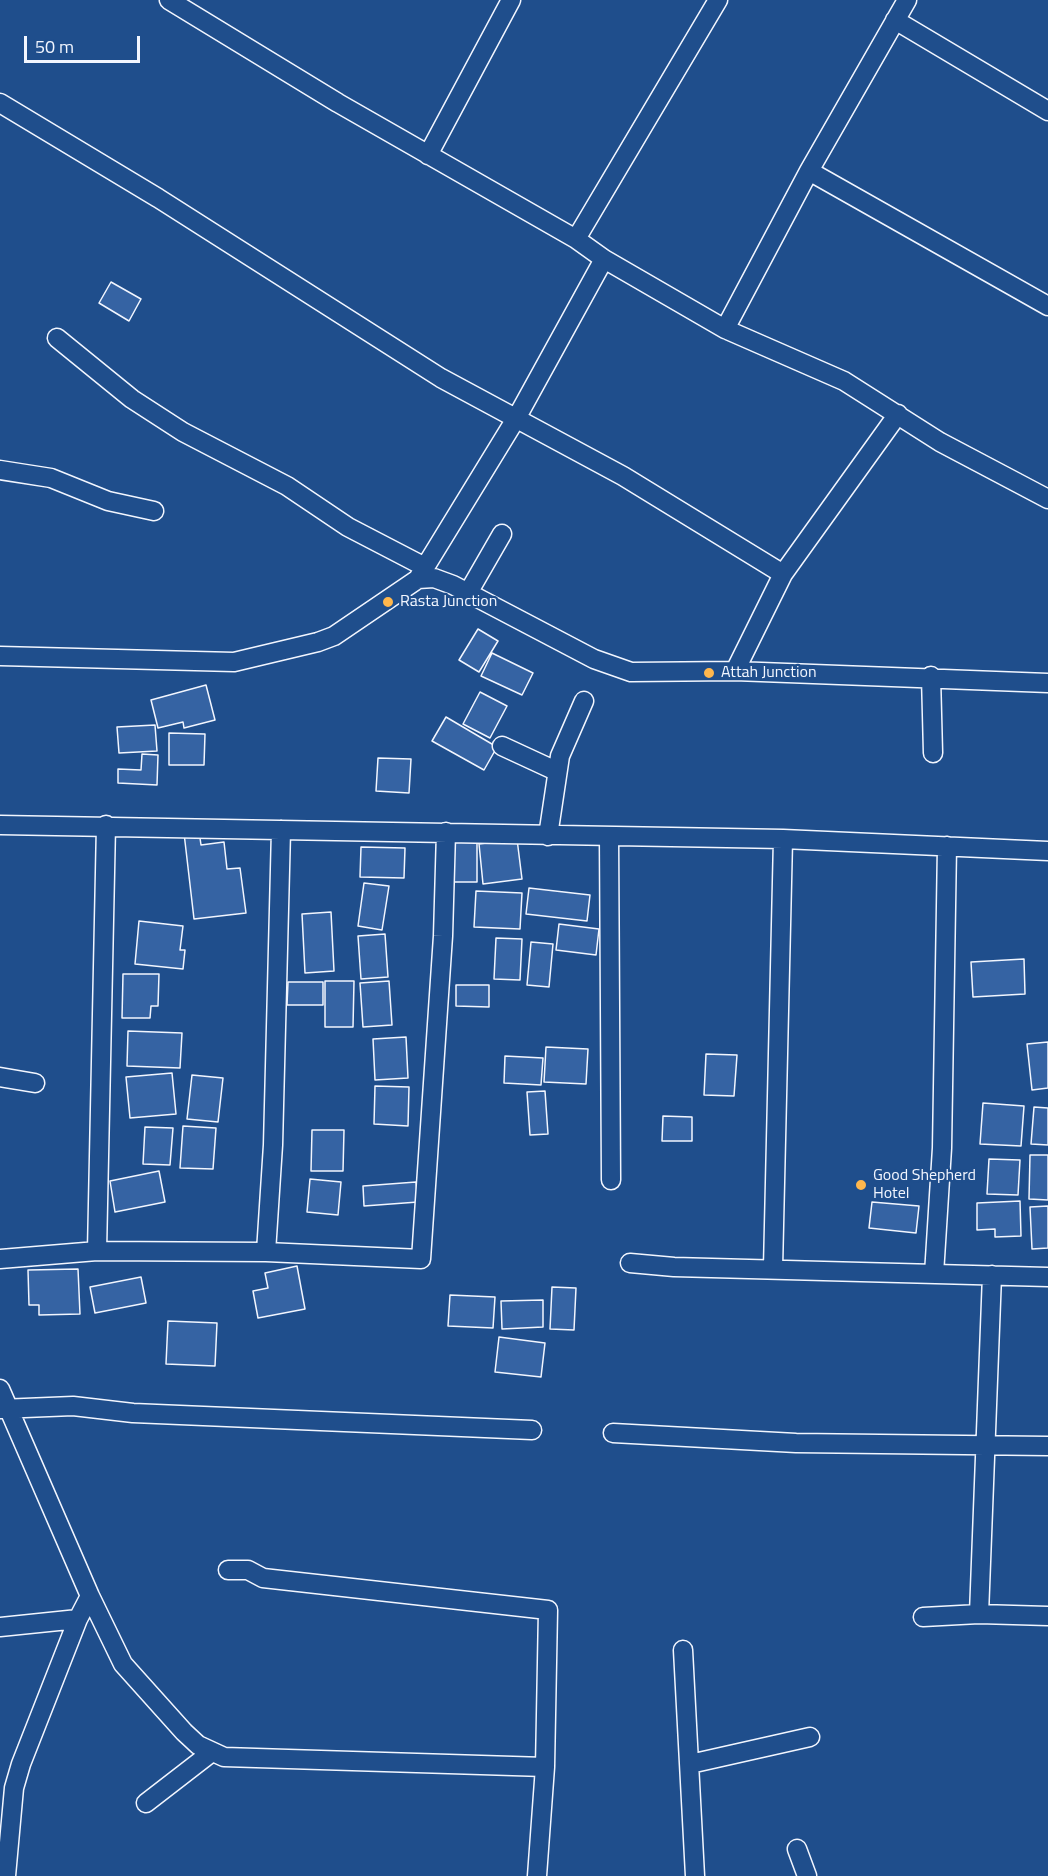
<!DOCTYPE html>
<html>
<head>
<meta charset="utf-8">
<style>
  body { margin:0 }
  #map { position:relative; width:1048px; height:1876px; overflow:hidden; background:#1f4e8c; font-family:"Titillium Web",sans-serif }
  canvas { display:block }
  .scale { position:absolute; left:24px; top:36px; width:116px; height:27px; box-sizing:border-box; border:3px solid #f2f6ff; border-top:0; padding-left:8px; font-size:18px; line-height:21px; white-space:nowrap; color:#f2f6ff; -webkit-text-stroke:4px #1f4e8c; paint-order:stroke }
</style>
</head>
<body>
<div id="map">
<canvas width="1048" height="1876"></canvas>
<div class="scale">50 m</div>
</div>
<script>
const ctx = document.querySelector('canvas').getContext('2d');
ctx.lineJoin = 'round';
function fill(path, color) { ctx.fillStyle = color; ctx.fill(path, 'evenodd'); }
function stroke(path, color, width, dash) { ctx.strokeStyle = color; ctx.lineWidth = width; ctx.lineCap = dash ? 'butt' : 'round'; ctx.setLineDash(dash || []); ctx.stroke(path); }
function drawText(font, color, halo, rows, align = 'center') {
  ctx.font = font + ' "Titillium Web",sans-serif'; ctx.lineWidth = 4.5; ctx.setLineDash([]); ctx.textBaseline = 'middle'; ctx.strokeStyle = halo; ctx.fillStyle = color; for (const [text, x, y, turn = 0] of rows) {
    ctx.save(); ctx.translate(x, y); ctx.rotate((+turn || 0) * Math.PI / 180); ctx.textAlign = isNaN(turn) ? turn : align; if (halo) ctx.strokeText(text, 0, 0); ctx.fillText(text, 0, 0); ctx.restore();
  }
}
const building = new Path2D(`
  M 111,282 L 141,299 L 129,321 L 99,303 Z
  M 478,629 L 498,641 L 479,672 L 459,660 Z
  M 492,653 L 533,673 L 522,695 L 481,676 Z
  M 206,685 L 215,720 L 184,728 L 183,722 L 158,728 L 151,700 Z
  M 480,692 L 507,706 L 490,738 L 463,724 Z
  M 446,717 L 497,747 L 484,770 L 432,741 Z
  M 155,725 L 157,751 L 119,753 L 117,727 Z
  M 169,733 L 205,734 L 204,765 L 169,765 Z
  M 142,754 L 158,755 L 157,785 L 118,783 L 118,769 L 141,770 Z
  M 378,758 L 411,759 L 409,793 L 376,791 Z
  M 199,831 L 201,845 L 224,842 L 227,869 L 240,868 L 246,913 L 194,919 L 184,833 Z
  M 451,834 L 477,834 L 477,882 L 450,882 Z
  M 517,839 L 522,879 L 483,884 L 479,844 Z
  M 361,847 L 405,848 L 404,878 L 360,877 Z
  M 364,883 L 389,886 L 382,930 L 358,926 Z
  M 529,888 L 590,895 L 587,921 L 526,914 Z
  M 476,891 L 522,893 L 520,929 L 474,927 Z
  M 331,912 L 334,971 L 305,973 L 302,914 Z
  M 139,921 L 183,926 L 180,950 L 185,950 L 183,969 L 135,964 Z
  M 559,924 L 599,929 L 596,955 L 556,950 Z
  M 385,934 L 388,977 L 361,979 L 358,936 Z
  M 496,938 L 522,939 L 520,980 L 494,979 Z
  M 531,942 L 553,944 L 549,987 L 527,985 Z
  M 1024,959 L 1025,994 L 973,997 L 971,962 Z
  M 123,974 L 159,974 L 158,1006 L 151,1006 L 150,1018 L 122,1018 Z
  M 325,981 L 354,981 L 353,1027 L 325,1027 Z
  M 389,981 L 392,1025 L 363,1027 L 360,983 Z
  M 288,982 L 323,982 L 323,1005 L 287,1005 Z
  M 456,985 L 489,985 L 489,1007 L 456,1006 Z
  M 128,1031 L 182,1033 L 180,1068 L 127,1066 Z
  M 406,1037 L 408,1078 L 375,1080 L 373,1039 Z
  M 1048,1042 L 1048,1088 L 1032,1090 L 1027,1044 Z
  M 546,1047 L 588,1049 L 586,1084 L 544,1082 Z
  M 706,1054 L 737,1055 L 734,1096 L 704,1095 Z
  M 505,1056 L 543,1058 L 541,1085 L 504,1083 Z
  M 172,1073 L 176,1114 L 130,1118 L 126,1077 Z
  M 192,1075 L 223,1078 L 218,1122 L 187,1119 Z
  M 375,1086 L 409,1087 L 408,1126 L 374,1124 Z
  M 545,1091 L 548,1134 L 530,1135 L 527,1092 Z
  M 983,1103 L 1024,1106 L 1021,1146 L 980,1144 Z
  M 1034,1107 L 1048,1108 L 1048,1145 L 1031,1144 Z
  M 663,1116 L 692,1117 L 692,1141 L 662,1141 Z
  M 183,1126 L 216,1128 L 213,1169 L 180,1168 Z
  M 145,1127 L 173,1128 L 170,1165 L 143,1164 Z
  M 312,1130 L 344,1130 L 343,1171 L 311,1171 Z
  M 1030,1155 L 1048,1155 L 1048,1200 L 1029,1199 Z
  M 989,1159 L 1020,1160 L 1018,1195 L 987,1194 Z
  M 159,1171 L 165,1202 L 115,1212 L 110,1181 Z
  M 310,1179 L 341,1182 L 338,1215 L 307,1212 Z
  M 416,1182 L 418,1202 L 364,1206 L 363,1186 Z
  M 1020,1201 L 1021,1236 L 995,1237 L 995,1229 L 977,1230 L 977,1203 Z
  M 872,1202 L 919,1206 L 916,1233 L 869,1228 Z
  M 1048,1206 L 1048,1248 L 1032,1249 L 1030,1207 Z
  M 297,1266 L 305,1309 L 258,1318 L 253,1291 L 268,1288 L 265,1273 Z
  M 78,1269 L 80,1314 L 39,1315 L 39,1305 L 29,1305 L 28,1270 Z
  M 141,1277 L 146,1303 L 95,1313 L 90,1287 Z
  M 552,1287 L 576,1288 L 574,1330 L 550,1329 Z
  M 450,1295 L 495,1297 L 493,1328 L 448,1326 Z
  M 543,1300 L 543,1327 L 502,1329 L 501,1301 Z
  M 168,1321 L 217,1323 L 215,1366 L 166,1364 Z
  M 499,1337 L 545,1343 L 541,1377 L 495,1372 Z`);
fill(building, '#3563a3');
stroke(building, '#f2f6ff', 1.5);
const minor = new Path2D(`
  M 169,0 L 338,103 L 576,239 L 604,259 L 725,329 L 844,381 L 940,442 L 1048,499
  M 895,20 L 1048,111
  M 0,103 L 158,198 L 441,378 L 623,476 L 783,574 L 735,671
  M 428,155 L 511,0
  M 809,171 L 1048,306
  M 576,239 L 718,0
  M 725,329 L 809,171 L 907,0
  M 57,338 L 132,399 L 183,432 L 287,486 L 348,527 L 425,567
  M 0,470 L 51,478 L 108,501 L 154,511
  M 783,574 L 898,414
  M 419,577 L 517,417 L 604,259
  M 468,593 L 502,534
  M 0,656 L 234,662 L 318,642 L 334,636 L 418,579 L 434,578 L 453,585 L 594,659 L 631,672 L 735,671 L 1048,683
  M 931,676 L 933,753
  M 502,746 L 556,771
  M 0,825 L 783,839 L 1048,851
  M 548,836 L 560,756 L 584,701
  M 609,836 L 611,1180
  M 0,1077 L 35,1083
  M 97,1251 L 106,825
  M 266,1252 L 273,1145 L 281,830
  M 0,1259 L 97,1251 L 266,1252 L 421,1259 L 443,936 L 446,832
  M 630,1263 L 674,1267 L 1048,1277
  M 773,1268 L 783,839
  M 934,1274 L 942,1148 L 947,846
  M 0,1389 L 90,1596 L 123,1664 L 184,1732 L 198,1745 L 224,1757 L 545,1767
  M 0,1409 L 73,1406 L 133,1413 L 532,1430
  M 613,1433 L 796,1443 L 1048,1446
  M 228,1570 L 248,1570 L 263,1578 L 548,1610 L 545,1767 L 537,1876
  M 979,1614 L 992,1275
  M 923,1617 L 979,1614 L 1048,1616
  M 0,1627 L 78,1619
  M 683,1650 L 695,1876
  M 690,1764 L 810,1737
  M 146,1803 L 212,1752
  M 797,1849 L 807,1876
  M 6,1876 L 14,1788 L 21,1764 L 78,1619 L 90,1596`);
stroke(minor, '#f2f6ff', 21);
stroke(minor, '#1f4e8c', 18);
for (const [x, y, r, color] of [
  [388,602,6,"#ffb74d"],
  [709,673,6,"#ffb74d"],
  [861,1185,6,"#ffb74d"]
]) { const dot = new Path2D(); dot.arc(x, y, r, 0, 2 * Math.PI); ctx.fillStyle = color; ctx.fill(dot); stroke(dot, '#1f4e8c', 2); }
drawText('16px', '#f2f6ff', '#1f4e8c', [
  ["Rasta Junction",400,602],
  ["Attah Junction",721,673],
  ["Good Shepherd",873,1176],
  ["Hotel",873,1194]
], 'left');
</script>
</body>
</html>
